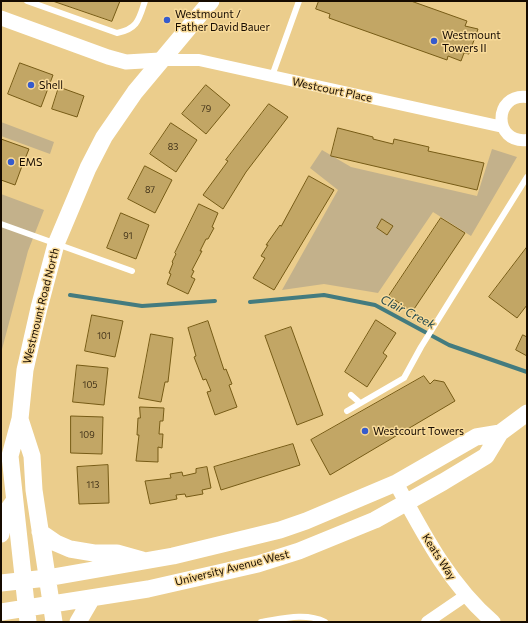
<!DOCTYPE html>
<html>
<head>
<meta charset="utf-8">
<style>
  body { margin:0 }
  #map { position:relative; width:528px; height:623px; overflow:hidden; background:#ebcd8c; font-family:Commissioner,sans-serif }
  canvas { display:block }
  .frame { position:absolute; inset:0; border:2px solid #160b00; pointer-events:none }
</style>
</head>
<body>
<div id="map">
<canvas width="528" height="623"></canvas>
<div class="frame"></div>
</div>
<script>
const ctx = document.querySelector('canvas').getContext('2d');
ctx.lineJoin = 'round';
function fill(path, color) { ctx.fillStyle = color; ctx.fill(path, 'evenodd'); }
function stroke(path, color, width, dash) { ctx.strokeStyle = color; ctx.lineWidth = width; ctx.lineCap = dash ? 'butt' : 'round'; ctx.setLineDash(dash || []); ctx.stroke(path); }
function drawText(font, color, halo, rows, align = 'center') {
  ctx.font = font + ' Commissioner,sans-serif'; ctx.lineWidth = 3; ctx.setLineDash([]); ctx.textBaseline = 'middle'; ctx.strokeStyle = halo; ctx.fillStyle = color; for (const [text, x, y, turn = 0] of rows) {
    ctx.save(); ctx.translate(x, y); ctx.rotate((+turn || 0) * Math.PI / 180); ctx.textAlign = isNaN(turn) ? turn : align; if (halo) ctx.strokeText(text, 0, 0); ctx.fillText(text, 0, 0); ctx.restore();
  }
}
fill(new Path2D(`
  M 1,122 L 54,142 L 50,154 L 1,136 Z
  M 492,149 L 517,157 L 471,236 L 433,212 L 378,293 L 324,284 L 282,290 L 338,190 L 310,168 L 322,150 L 351,167 L 477,196 Z
  M 1,194 L 44,210 L 28,251 L 1,353 Z`), '#c3b18b');
stroke(new Path2D(`
  M 70,295 L 142,306 L 215,301
  M 250,302 L 324,295 L 375,305 L 449,345 L 527,372`), '#437b7f', 4);
const building = new Path2D(`
  M 53,1 L 120,1 L 112,21 Z
  M 319,1 L 411,1 L 467,21 L 465,26 L 478,29 L 469,54 L 464,53 L 461,61 L 448,56 L 447,60 L 329,18 L 330,14 L 316,9 Z
  M 20,63 L 53,75 L 41,107 L 8,94 Z
  M 206,85 L 230,105 L 206,134 L 182,114 Z
  M 59,87 L 84,96 L 77,117 L 52,109 Z
  M 269,104 L 288,117 L 246,172 L 223,209 L 203,195 L 228,161 L 226,160 Z
  M 171,123 L 197,140 L 176,172 L 150,154 Z
  M 338,128 L 373,137 L 373,139 L 393,144 L 394,139 L 429,147 L 428,151 L 484,163 L 477,190 L 331,156 Z
  M 1,139 L 29,149 L 25,159 L 22,158 L 19,165 L 22,166 L 15,185 L 1,180 Z
  M 145,166 L 172,180 L 155,213 L 128,199 Z
  M 309,176 L 334,190 L 274,290 L 253,278 L 265,258 L 261,256 L 268,245 L 266,245 L 280,225 L 281,226 Z
  M 199,204 L 218,213 L 212,227 L 214,228 L 208,239 L 206,239 L 200,251 L 202,251 L 192,270 L 194,271 L 191,277 L 195,279 L 188,294 L 167,284 L 171,274 L 169,273 L 173,263 L 172,262 L 176,254 L 175,253 Z
  M 121,213 L 149,225 L 136,259 L 107,248 Z
  M 441,218 L 465,233 L 412,312 L 389,296 Z
  M 382,219 L 393,226 L 387,235 L 377,228 Z
  M 527,247 L 527,305 L 517,318 L 489,297 Z
  M 92,315 L 123,321 L 115,357 L 85,351 Z
  M 376,320 L 396,333 L 383,353 L 387,356 L 367,387 L 345,372 Z
  M 208,321 L 224,370 L 226,369 L 232,384 L 229,385 L 237,407 L 215,415 L 207,392 L 211,391 L 206,379 L 203,380 L 194,357 L 196,356 L 188,328 Z
  M 291,327 L 323,415 L 297,425 L 265,336 Z
  M 151,334 L 173,338 L 168,382 L 165,382 L 161,402 L 139,398 Z
  M 523,335 L 527,337 L 527,356 L 516,350 Z
  M 77,365 L 108,368 L 104,405 L 73,402 Z
  M 424,376 L 430,384 L 434,380 L 444,382 L 455,401 L 330,475 L 311,440 Z
  M 140,407 L 164,408 L 163,421 L 160,421 L 159,434 L 163,434 L 162,448 L 158,447 L 158,462 L 136,461 L 139,435 L 137,435 L 138,418 L 140,418 Z
  M 71,416 L 103,417 L 102,454 L 71,453 Z
  M 293,444 L 300,465 L 221,490 L 214,467 Z
  M 108,465 L 109,503 L 79,504 L 77,467 Z
  M 207,467 L 211,488 L 202,490 L 203,494 L 186,497 L 185,494 L 176,495 L 177,499 L 150,504 L 145,481 L 171,478 L 170,474 L 182,472 L 183,476 L 196,473 L 196,469 Z`);
fill(building, '#c2a665');
stroke(building, '#765b16', 1);
stroke(new Path2D(`
  M 27,1 L 117,33 C 138,29 139,19 145,1
  M 272,76 L 299,1
  M 1,224 L 132,271
  M 351,395 L 360,403
  M 347,411 L 404,378 L 421,347 L 527,177
  M 261,622 C 281,619 306,612 325,622`), '#fff', 6);
stroke(new Path2D(`
  M 160,60 L 199,60 L 503,127
  M 527,97 C 493,93 493,144 527,140
  M 427,622 L 465,596`), '#fff', 12);
stroke(new Path2D(`
  M 1,18 L 108,57 L 126,62 L 160,60
  M 396,483 C 423,533 449,584 493,622`), '#fff', 15);
stroke(new Path2D(`
  M 20,419 L 32,456 L 34,490 L 54,622
  M 40,532 L 56,543 L 70,549 L 94,553 L 117,553 L 142,560
  M 1,534 L 3,517 L 14,501
  M 1,583 L 47,578 L 173,556 L 280,530 L 306,521 L 396,483 L 476,437 L 500,433
  M 1,612 L 148,589 L 258,564 L 299,551 L 375,520 L 443,482 L 486,456 L 500,433 L 527,413
  M 28,622 L 10,456 L 20,419 L 25,370 L 39,308 L 56,244 L 88,168 L 104,137 L 135,92 L 211,1
  M 78,622 L 92,598`), '#fff', 17);
for (const [x, y, r, color] of [
  [167,20,4,"#365bcc"],
  [434,41,4,"#365bcc"],
  [31,85,4,"#365bcc"],
  [11,162,4,"#365bcc"],
  [365,431,4,"#365bcc"]
]) { const dot = new Path2D(); dot.arc(x, y, r, 0, 2 * Math.PI); ctx.fillStyle = color; ctx.fill(dot); stroke(dot, '#f8da99', 1.5); }
drawText('9px', '#413219', null, [
  ["79",206,109],
  ["83",173,147],
  ["87",150,190],
  ["91",128,236],
  ["101",104,336],
  ["105",90,385],
  ["109",87,435],
  ["113",93,485]
]);
drawText('11px', '#160b00', '#f8da99', [
  ["Westmount /",175,14],
  ["Father David Bauer",175,27],
  ["Westmount",442,35],
  ["Towers II",442,48],
  ["Shell",39,85],
  ["EMS",19,162],
  ["Westcourt Towers",373,431]
], 'left');
drawText('11px', '#160b00', '#f8da99', [
  ["Westcourt Place",332,90,12],
  ["Westmount Road North",41,306,-76],
  ["Keats Way",439,557,57],
  ["University Avenue West",232,568,-14]
]);
drawText('italic 12px', '#20484d', '#f8da99', [
  ["Clair Creek",408,312,27]
]);
</script>
</body>
</html>
